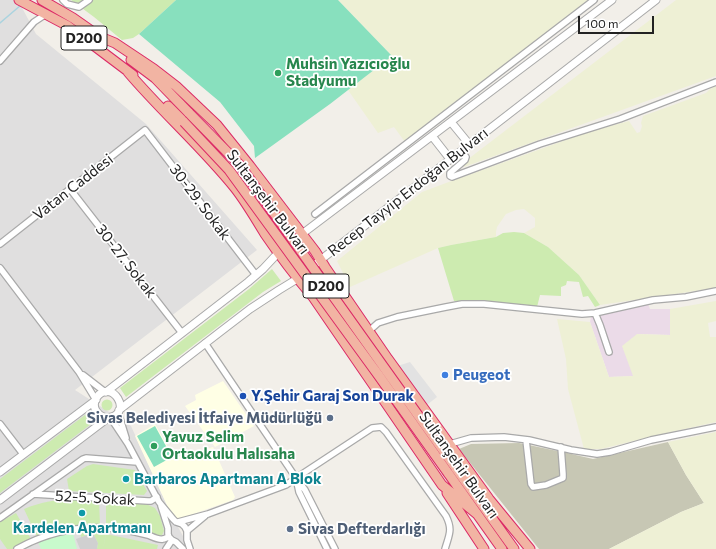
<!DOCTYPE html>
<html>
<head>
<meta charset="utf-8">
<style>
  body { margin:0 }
  #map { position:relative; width:716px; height:549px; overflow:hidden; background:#f2efe9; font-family:Commissioner,sans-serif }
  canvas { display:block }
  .scale { position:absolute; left:578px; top:16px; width:76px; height:18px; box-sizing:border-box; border:2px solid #222; border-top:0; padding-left:5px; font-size:12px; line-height:14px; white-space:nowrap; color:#222; -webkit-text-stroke:3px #fff; paint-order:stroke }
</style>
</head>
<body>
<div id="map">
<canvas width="716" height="549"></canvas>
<div class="scale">100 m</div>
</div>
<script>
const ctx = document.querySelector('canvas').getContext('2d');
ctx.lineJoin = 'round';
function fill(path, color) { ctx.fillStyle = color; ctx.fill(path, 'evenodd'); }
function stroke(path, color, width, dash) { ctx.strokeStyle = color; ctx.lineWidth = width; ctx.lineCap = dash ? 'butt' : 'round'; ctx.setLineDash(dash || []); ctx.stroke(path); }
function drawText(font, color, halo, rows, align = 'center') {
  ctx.font = font + ' Commissioner,sans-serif'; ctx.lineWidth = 3.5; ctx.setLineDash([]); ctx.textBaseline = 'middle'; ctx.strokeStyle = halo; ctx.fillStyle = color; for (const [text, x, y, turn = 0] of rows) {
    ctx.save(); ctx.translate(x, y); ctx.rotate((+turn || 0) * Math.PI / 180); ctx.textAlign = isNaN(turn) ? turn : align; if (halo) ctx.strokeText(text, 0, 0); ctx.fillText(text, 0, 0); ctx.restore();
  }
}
fill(new Path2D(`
  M 0,0 L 18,0 L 36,34 L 146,124 L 257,250 L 75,390 L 131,426 L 172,516 L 190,549 L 0,549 Z`), '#e0dfdf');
fill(new Path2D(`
  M 648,304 L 650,309 L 670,309 L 670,335 L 637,334 L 634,376 L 609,377 L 590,322 L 591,317 Z`), '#ebdbe8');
fill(new Path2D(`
  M 223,381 L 254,426 L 215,447 L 185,406 L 196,400 L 195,395 Z
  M 155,424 L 174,458 L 213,447 L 235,497 L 233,500 L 179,519 L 171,514 L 135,436 Z`), '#ffffe5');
fill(new Path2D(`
  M 93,533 L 98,543 L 97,549 L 80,549 L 76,539 Z`), '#d0d0d0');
fill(new Path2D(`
  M 668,442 L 686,475 L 704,503 L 681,512 L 609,549 L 539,549 L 459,449 L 471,444 L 519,443 L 567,453 L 593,459 Z`), '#c7c7b4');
fill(new Path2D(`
  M 338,0 L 588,0 L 405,142 L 394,127 L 378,133 L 348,90 L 392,56 Z
  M 676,0 L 716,0 L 716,76 L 464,167 L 463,163 Z
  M 716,86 L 716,288 L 600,305 L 579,275 L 548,247 L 524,233 L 535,227 L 535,218 L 524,209 L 516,210 L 506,214 L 497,227 L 496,232 L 496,237 L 451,245 L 438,248 L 350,287 L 337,261 L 422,192 L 446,183 L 588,132 L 629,121 L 637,133 L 640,132 L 642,126 L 641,123 L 643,116 L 706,93 L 710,89 Z
  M 716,301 L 716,321 L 708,323 L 710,337 L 716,337 L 716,422 L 658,435 L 601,449 L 584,449 L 568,389 L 566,359 L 557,319 L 590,322 L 609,377 L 633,376 L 622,346 L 637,334 L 670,335 L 670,309 Z
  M 716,432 L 716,549 L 609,549 L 681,512 L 704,503 L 686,475 L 668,442 Z`), '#eef0d5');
fill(new Path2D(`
  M 71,0 L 176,0 L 139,34 L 133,38 L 122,40 L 94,17 Z
  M 514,232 L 524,233 L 548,247 L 579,275 L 600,305 L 595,307 L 588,296 L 583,297 L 579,282 L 567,281 L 566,285 L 561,287 L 561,296 L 540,295 L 537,307 L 454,301 L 438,248 L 451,245 L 496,237 L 503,233 Z
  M 272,269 L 281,281 L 263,292 L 126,397 L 120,388 L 249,289 Z
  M101.5 405a5.5 5.5 0 1 1 11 0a5.5 5.5 0 1 1-11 0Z
  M 89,412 L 95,421 L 0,493 L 0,479 Z
  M 93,464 L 135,470 L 147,491 L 144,495 L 69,491 L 67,479 L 87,466 Z
  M 72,499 L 99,500 L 100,525 C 79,522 56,529 37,537 L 24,509 C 41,502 54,500 72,499 Z
  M 106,501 L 146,504 L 155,508 L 160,516 L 164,531 L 162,535 L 159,536 L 106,524 Z
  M 16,513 L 31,539 L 12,549 L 7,549 L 0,539 L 0,522 Z
  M 89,531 L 106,533 L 103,549 L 97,549 L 98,543 L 93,533 L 81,537 L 80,532 Z
  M 106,534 L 158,545 L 157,549 L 103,549 Z`), '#cdebb0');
fill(new Path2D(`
  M 73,533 L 77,549 L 41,549 L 38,542 L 53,536 Z`), '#c8facc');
fill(new Path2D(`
  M 176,0 L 338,0 L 392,56 L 330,104 L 255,158 L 254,146 L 220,102 L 139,34 Z
  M 155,426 L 172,457 L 154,467 L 137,436 Z`), '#88e0be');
fill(new Path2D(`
  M 410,362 L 437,397 L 419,411 L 388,369 Z`), '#e2e2e2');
stroke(new Path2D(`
  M 0,23 L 21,5`), '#aad3df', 1.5);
const minor = new Path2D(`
  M 63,0 L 67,4 L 79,7 L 89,0
  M 0,61 L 34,22 L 46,14
  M 461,151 L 466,157 L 465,160 L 450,173 L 450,176 L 452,177 L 540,144 L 620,119 L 716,82
  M 70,189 L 182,333
  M 315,214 L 594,0
  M 0,244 L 70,189 L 145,130 L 256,275
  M 0,268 L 79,372 L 96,400
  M 595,313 L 600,325 L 609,352
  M 369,331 L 378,323 L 397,317 L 446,307 L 462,304 L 484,304 L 513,307 L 582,314 L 595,313 L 653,300 L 686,297 L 716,291
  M 205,343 L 296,478 L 305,490 L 335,549
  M 83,375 L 105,392
  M 118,412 L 126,438
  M 110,417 L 128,444 L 159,502 L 173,519 L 176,522 L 182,524 L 185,527 L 187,531 L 187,540 L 190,549
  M 0,424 L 23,454
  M 526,440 L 531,484 L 533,487 L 546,485 L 563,478 L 563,474 L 561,447
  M 450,444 L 471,438 L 504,437 L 529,440 L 571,450 L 597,454 L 610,452 L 651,440 L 716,427
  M 296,478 L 299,492 L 327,549
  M 33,494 L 148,501 L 151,501 L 157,497
  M 161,506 L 168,528 L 168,534 L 169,537 L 172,540 L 176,542 L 183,549
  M 0,518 L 83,459 L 86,458 L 137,462
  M 178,522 L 208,514 L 286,485 L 296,478 L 372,428 L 381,427 L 386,432 L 446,516 C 453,530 449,535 445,549
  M 187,531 L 205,516
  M 17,549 C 51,530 86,524 124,530 C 132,531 140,533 148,535 C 153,537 158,540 163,539 C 165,539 167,537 169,537
  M 166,549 L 172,540`);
const tertiary = new Path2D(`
  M 451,122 L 469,144
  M 432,136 L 450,159
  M 106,392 L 248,282 L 263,269 L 278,253 L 302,234 L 612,0
  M 119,410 L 220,332 L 250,309 L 279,290 L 297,279 L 323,258 L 656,0
  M 0,472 L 96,400
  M 0,500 L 108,418 C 135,413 111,378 97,397 C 90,407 98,417 108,418`);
const trunk = new Path2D(`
  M 19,0 L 68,26 L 133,75
  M 42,0 L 73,18 L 103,39
  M 98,36 L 115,43 L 154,69 L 176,86 L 217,125 L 250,166 L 315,251 L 325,267 L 388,359 L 489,499 L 530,549
  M 131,60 L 155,78 L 189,113
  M 128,72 C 162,112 202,147 235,188 C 246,202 256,219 265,234 C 280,256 296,277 313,297 L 442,485 L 477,514
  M 168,106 L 184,122
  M 455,467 L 514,549
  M 448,473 L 502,549
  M 447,493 L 484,549`);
stroke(minor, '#a9a9a9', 8);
stroke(tertiary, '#a9a9a9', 9);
stroke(trunk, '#dc2a67', 11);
stroke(minor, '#fff', 5.5);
stroke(tertiary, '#fff', 7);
stroke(trunk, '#f2b4a3', 9);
const trunkBridge = new Path2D(`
  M 189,113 L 239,164 L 455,467
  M 184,122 L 229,170 L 379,376 L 448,473`);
stroke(trunkBridge, '#dc2a67', 11, []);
stroke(trunkBridge, '#f2b4a3', 9);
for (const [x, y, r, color] of [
  [278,73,4,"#2e9e5b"],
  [445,375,4,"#3f7fe0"],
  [243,396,4,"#1a4fb4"],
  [330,418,4,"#5c6f8a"],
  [154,446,4,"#2e9e5b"],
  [126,479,4,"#0f9aa8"],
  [82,513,4,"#0f9aa8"],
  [290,529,4,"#5c6f8a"]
]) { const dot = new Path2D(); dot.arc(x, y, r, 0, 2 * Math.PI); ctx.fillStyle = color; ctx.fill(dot); stroke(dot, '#fff', 1.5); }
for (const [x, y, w] of [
  [84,38,46],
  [326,286,46]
]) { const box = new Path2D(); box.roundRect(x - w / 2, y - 12, w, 24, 3); ctx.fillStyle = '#fff'; ctx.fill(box); stroke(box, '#222', 1); }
drawText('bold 14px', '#222', null, [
  ["D200",84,38],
  ["D200",326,286]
]);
drawText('bold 15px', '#27864d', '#fff', [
  ["Muhsin Yazıcıoğlu",286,64],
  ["Stadyumu",286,81],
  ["Yavuz Selim",162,437],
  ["Ortaokulu Halısaha",162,454]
], 'left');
drawText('15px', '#222', '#fff', [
  ["Vatan Caddesi",73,187,-38],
  ["Recep Tayyip Erdoğan Bulvarı",408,192,-38],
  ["30-29. Sokak",200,202,53],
  ["Sultanşehir Bulvarı",268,202,53],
  ["30-27. Sokak",126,261,52],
  ["Sultanşehir Bulvarı",459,465,55],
  ["52-5. Sokak",95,498,3]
]);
drawText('bold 15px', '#366cbe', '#fff', [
  ["Peugeot",453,375]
], 'left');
drawText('bold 15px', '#164399', '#fff', [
  ["Y.Şehir Garaj Son Durak",251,396]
], 'left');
drawText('bold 15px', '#4e5e75', '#fff', [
  ["Sivas Belediyesi İtfaiye Müdürlüğü",322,418],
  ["Sivas Defterdarlığı",298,529,"left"]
], 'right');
drawText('bold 15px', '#0d838f', '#fff', [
  ["Barbaros Apartmanı A Blok",134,479],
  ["Kardelen Apartmanı",82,528,"center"]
], 'left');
</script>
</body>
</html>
